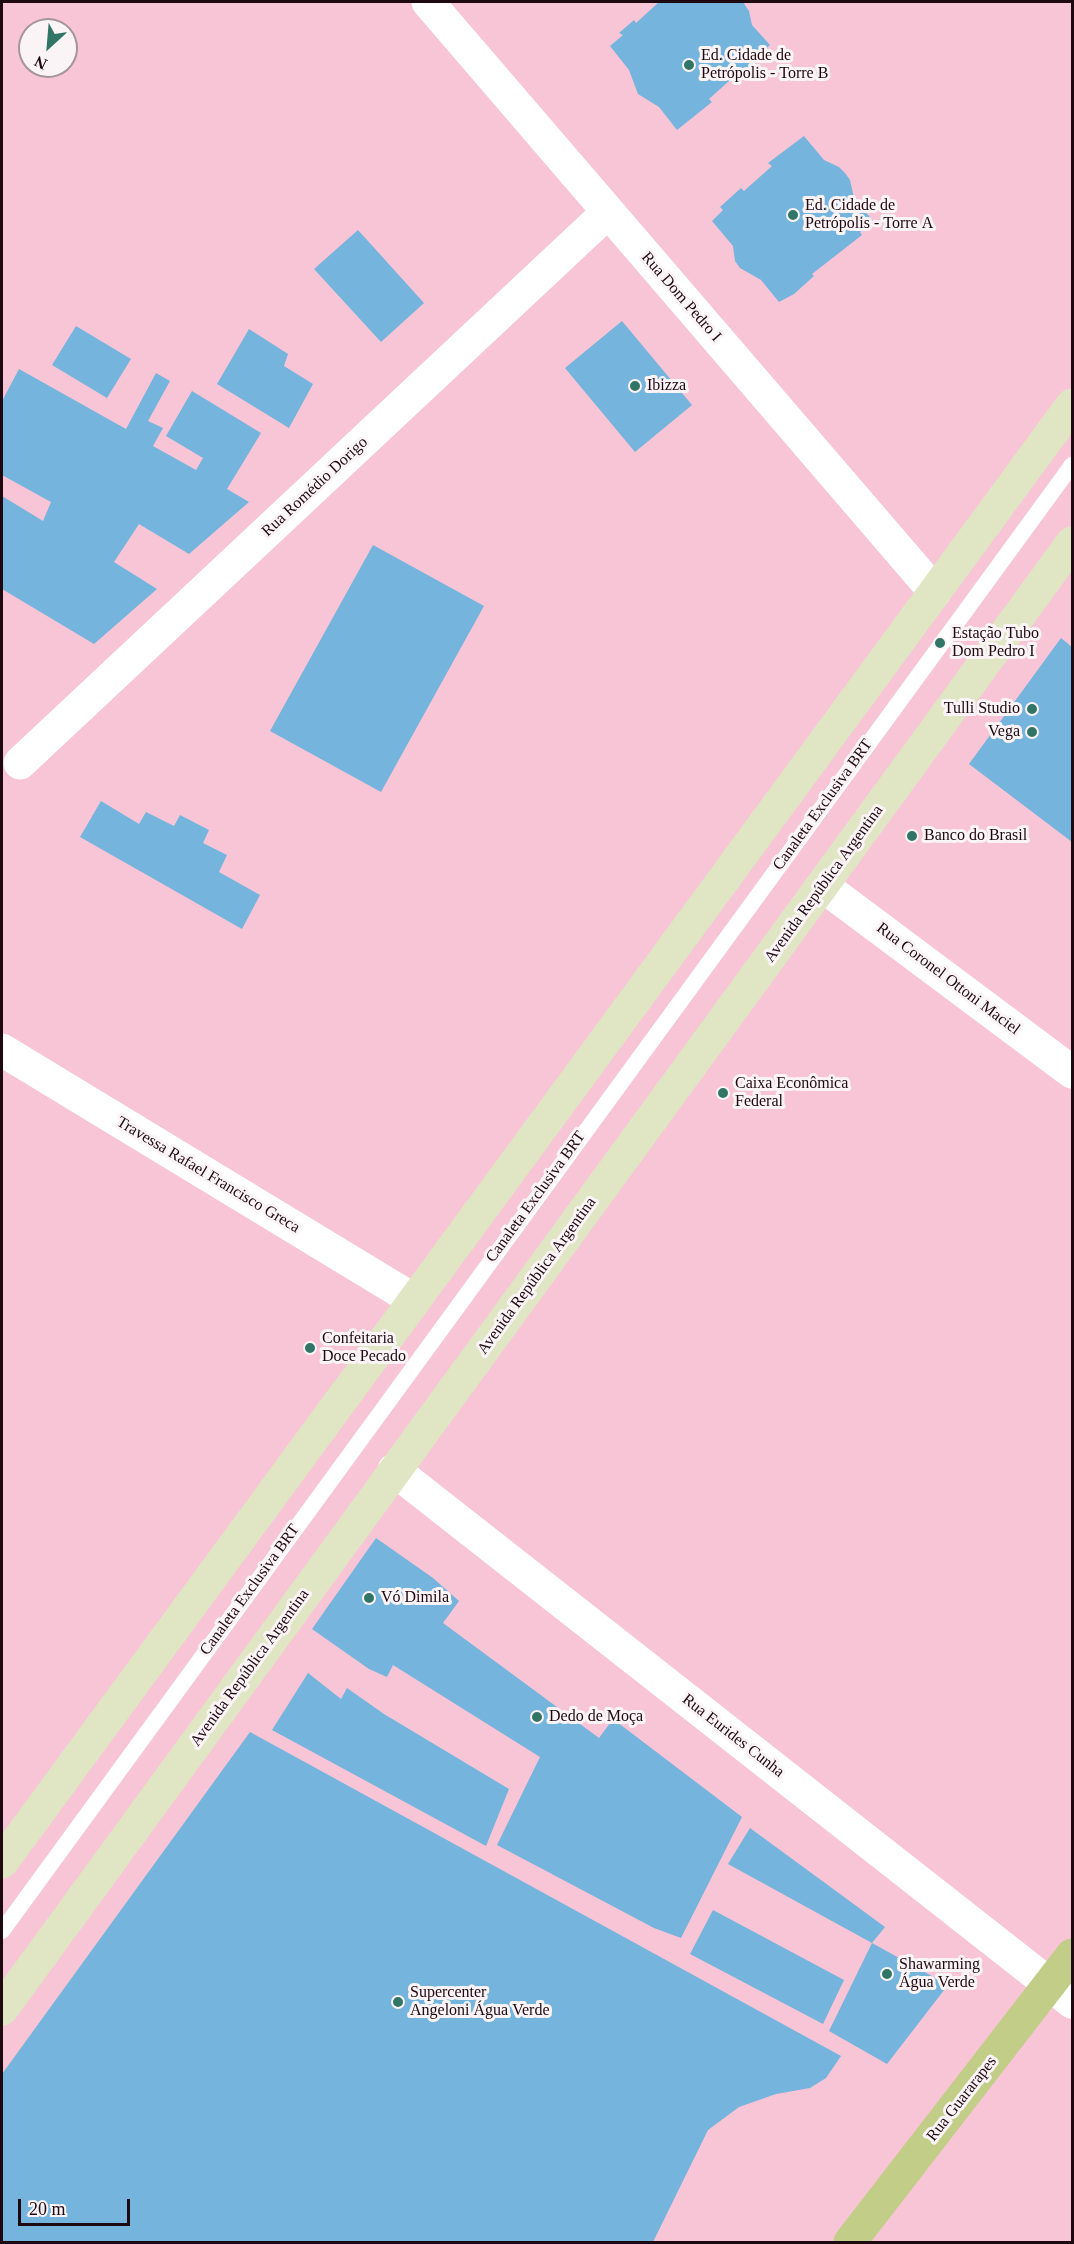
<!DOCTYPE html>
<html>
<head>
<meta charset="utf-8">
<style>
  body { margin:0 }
  #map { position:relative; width:1074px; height:2244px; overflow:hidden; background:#f7c5d5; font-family:"Times New Roman",serif }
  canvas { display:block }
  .frame { position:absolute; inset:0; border:3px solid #1e0911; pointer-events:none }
  .north { position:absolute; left:18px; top:18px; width:60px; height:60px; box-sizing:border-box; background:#fbf4f6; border:2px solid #a3969a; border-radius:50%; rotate:206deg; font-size:16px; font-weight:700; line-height:24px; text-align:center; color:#1e0911 }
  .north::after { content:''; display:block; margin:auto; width:21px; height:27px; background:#317567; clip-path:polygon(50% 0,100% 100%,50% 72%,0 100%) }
  .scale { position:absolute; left:18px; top:2199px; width:112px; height:27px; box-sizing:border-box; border:3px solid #1e0911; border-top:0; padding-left:8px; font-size:18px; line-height:21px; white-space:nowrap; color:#1e0911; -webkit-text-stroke:4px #fbf4f6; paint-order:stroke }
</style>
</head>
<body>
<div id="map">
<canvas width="1074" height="2244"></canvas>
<div class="frame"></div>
<div class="north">N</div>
<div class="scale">20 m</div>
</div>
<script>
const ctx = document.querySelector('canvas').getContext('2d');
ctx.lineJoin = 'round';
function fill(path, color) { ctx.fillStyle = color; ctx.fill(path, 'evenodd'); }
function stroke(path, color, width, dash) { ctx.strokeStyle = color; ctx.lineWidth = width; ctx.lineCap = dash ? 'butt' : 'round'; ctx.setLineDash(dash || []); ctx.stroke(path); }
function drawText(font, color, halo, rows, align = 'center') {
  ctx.font = font + ' "Times New Roman",serif'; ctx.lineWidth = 6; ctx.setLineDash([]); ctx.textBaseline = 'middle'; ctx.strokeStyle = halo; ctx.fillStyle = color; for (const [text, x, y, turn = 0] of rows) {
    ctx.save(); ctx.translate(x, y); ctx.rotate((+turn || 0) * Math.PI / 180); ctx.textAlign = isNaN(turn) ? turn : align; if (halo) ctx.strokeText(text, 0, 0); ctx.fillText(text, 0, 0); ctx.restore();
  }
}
fill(new Path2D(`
  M 659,2 L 743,2 L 749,11 L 752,25 L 770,45 L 757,57 L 760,60 L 740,76 L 738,73 L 709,99 L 712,102 L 677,130 L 659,107 L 638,94 L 629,70 L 610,46 L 623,35 L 619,33 L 634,20 L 636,23 Z
  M 804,136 L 824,160 L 839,167 L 845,173 L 850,180 L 854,198 L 873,221 L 860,232 L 862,235 L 812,274 L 814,276 L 794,294 L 779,302 L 761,280 L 740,268 L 735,261 L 733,246 L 712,221 L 723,210 L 720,207 L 741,188 L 744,191 L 772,166 L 768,163 Z
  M 358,230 L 424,303 L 381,342 L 314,269 Z
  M 622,321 L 692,405 L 635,452 L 565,368 Z
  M 76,326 L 131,359 L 107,398 L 52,365 Z
  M 249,329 L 288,354 L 284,366 L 313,384 L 289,428 L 217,384 Z
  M 19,369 L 126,429 L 156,373 L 170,381 L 148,421 L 163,428 L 153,446 L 196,470 L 203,458 L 166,436 L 192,391 L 261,433 L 227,489 L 249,502 L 189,554 L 139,524 L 114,562 L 157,589 L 94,644 L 2,589 L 2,496 L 43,521 L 51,502 L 2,475 L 2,401 Z
  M 373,545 L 484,606 L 381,792 L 270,731 Z
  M 1061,638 L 1072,647 L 1072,842 L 969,764 Z
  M 101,801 L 139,824 L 146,812 L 174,826 L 180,815 L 209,830 L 203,843 L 227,855 L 219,872 L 260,895 L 242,929 L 80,837 Z
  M 376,1538 L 433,1578 L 459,1601 L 443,1623 L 599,1738 L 613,1719 L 742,1817 L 681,1938 L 654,1928 L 497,1845 L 540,1757 L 393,1665 L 387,1677 L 369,1669 L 312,1629 Z
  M 308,1673 L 341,1699 L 347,1688 L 384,1714 L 509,1789 L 486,1846 L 272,1730 Z
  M 250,1732 L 841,2056 L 826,2078 L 810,2088 L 776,2094 L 739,2107 L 708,2130 L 653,2242 L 2,2242 L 2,2074 Z
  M 750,1828 L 885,1927 L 872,1943 L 728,1864 Z
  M 713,1910 L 844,1980 L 823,2024 L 690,1954 Z
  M 872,1943 L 948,1985 L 887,2064 L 829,2031 Z`), '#74b4dd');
stroke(new Path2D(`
  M 2,1931 L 1072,465`), '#fff', 16);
stroke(new Path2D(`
  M 428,2 L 935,592
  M 20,763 L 608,212
  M 823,886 L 1072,1072
  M 2,1050 L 414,1300
  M 394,1470 L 1072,2002`), '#fff', 33);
stroke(new Path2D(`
  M 2,1862 L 1072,405
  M 2,2009 L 1072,543`), '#e0e6c3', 33);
stroke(new Path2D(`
  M 850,2242 L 1072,1955`), '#c2cd88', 33);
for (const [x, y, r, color] of [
  [689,65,6,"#317567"],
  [793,215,6,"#317567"],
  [635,386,6,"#317567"],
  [940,643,6,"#317567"],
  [1032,709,6,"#317567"],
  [1032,732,6,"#317567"],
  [912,836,6,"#317567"],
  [723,1093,6,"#317567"],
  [310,1348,6,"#317567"],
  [369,1598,6,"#317567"],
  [537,1717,6,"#317567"],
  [887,1974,6,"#317567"],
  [398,2002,6,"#317567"]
]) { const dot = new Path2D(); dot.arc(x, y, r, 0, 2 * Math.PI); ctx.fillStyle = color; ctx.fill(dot); stroke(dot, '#fbf4f6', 2); }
drawText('16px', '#1e0911', '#fbf4f6', [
  ["Ed. Cidade de",701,56],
  ["Petrópolis - Torre B",701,74],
  ["Ed. Cidade de",805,206],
  ["Petrópolis - Torre A",805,224],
  ["Ibizza",647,386],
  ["Estação Tubo",952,634],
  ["Dom Pedro I",952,652],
  ["Tulli Studio",1020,709,"right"],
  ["Vega",1020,732,"right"],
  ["Banco do Brasil",924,836],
  ["Caixa Econômica",735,1084],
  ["Federal",735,1102],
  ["Confeitaria",322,1339],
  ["Doce Pecado",322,1357],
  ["Vó Dimila",381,1598],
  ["Dedo de Moça",549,1717],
  ["Shawarming",899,1965],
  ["Água Verde",899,1983],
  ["Supercenter",410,1993],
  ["Angeloni Água Verde",410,2011]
], 'left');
drawText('16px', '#1e0911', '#fbf4f6', [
  ["Rua Dom Pedro I",681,297,49],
  ["Rua Romédio Dorigo",315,487,-43],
  ["Canaleta Exclusiva BRT",823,805,-54],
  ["Avenida República Argentina",824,884,-54],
  ["Rua Coronel Ottoni Maciel",948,979,37],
  ["Travessa Rafael Francisco Greca",208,1175,31],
  ["Canaleta Exclusiva BRT",536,1197,-54],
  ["Avenida República Argentina",537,1276,-54],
  ["Canaleta Exclusiva BRT",250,1590,-54],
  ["Avenida República Argentina",250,1668,-54],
  ["Rua Eurides Cunha",733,1736,38],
  ["Rua Guararapes",962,2099,-52]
]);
</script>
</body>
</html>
